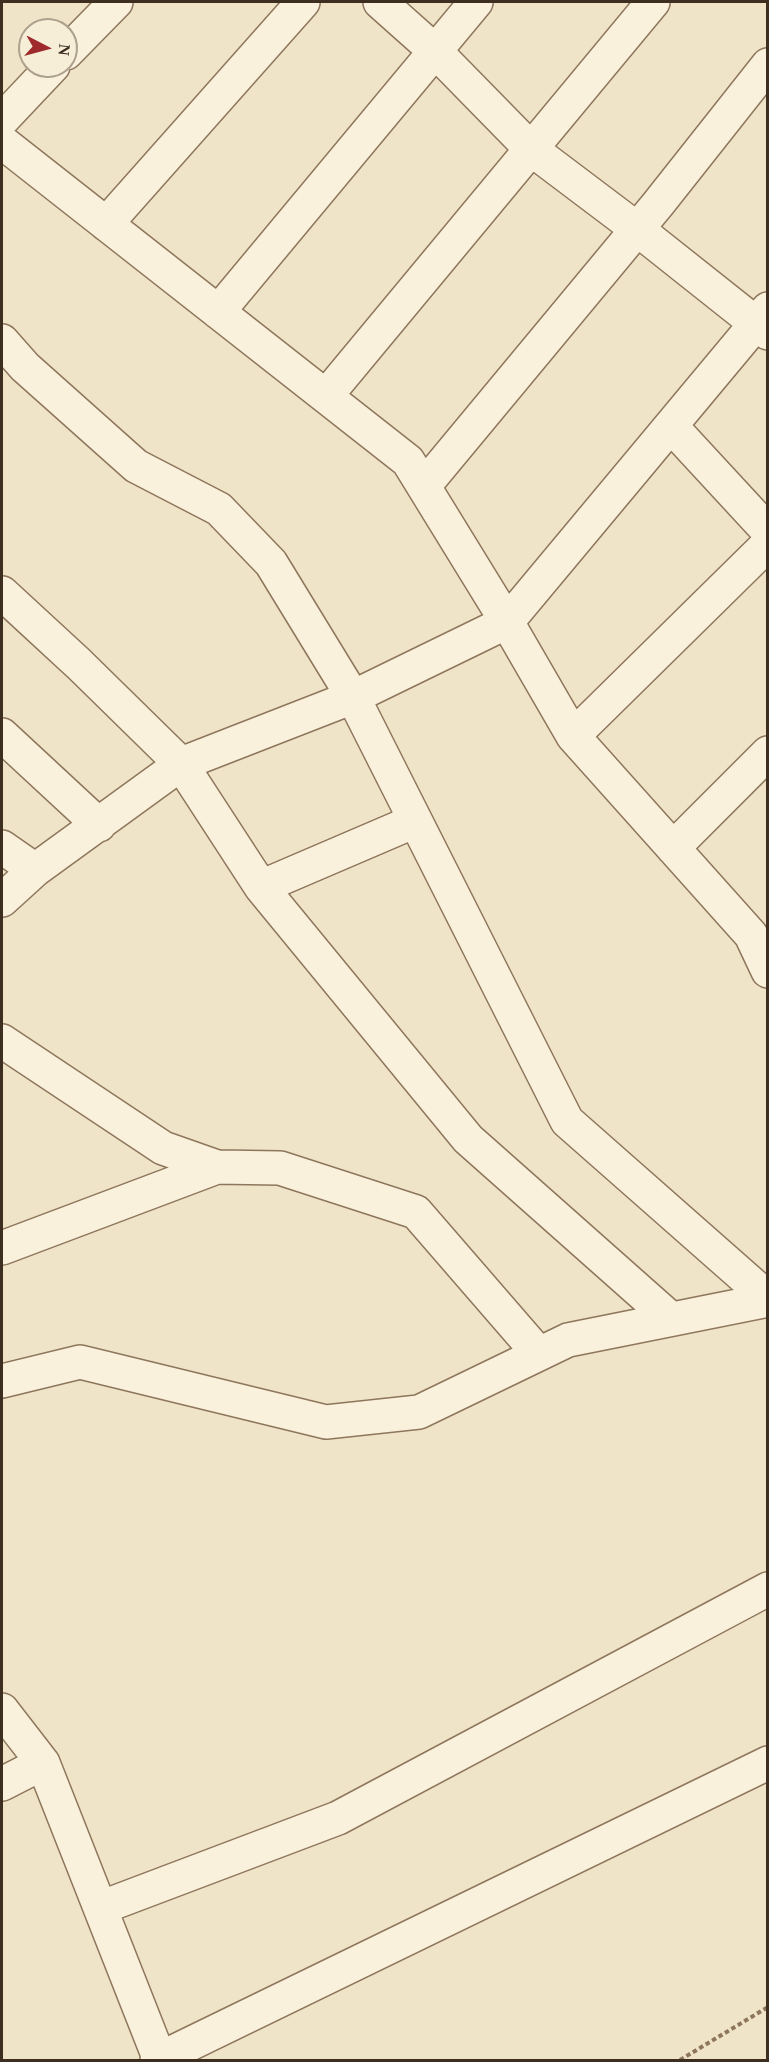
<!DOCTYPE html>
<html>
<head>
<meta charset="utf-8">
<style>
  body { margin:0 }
  #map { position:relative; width:769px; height:2062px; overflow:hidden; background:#f0e4c8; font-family:Georgia,serif }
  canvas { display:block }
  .frame { position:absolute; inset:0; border:3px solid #3d2e20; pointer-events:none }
  .north { position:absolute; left:18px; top:18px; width:60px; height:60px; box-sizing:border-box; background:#f7eed8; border:2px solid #ada18e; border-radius:50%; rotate:96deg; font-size:16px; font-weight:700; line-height:24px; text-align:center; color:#3d2e20 }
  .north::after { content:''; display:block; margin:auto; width:21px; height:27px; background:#9e2a2b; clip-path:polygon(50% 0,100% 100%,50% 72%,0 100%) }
</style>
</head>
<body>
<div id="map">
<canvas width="769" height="2062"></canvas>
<div class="frame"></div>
<div class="north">N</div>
</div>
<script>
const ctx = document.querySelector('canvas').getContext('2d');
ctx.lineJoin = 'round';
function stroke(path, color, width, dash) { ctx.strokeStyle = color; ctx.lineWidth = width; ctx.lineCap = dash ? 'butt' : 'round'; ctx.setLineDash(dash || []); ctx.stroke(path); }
const street = new Path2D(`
  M 380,2 L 435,51 L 531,149 L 637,229 L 768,333
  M 66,53 L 116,2
  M 2,120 L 53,66
  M 2,142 L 408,461 L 507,622 L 573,736
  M 106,224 L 303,2
  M 218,312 L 476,2
  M 2,341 L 25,367 L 136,466 L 219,509 L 271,563 L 353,697 L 567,1121 L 768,1298
  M 326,396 L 653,2
  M 671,426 L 768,531
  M 424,486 L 658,204 L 768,65
  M 768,544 L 573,736 L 751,935 L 768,971
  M 2,593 L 79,664 L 181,764 L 261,887 L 468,1139 L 671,1319
  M 2,735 L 99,825
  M 2,847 L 35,870
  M 673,848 L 768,753
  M 261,887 L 415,821
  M 2,900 L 35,870 L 181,764 L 353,697 L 507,622 L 768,309
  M 2,1041 L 163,1148 L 217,1167 L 280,1168 L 416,1212 L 539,1354
  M 2,1248 L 217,1167
  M 2,1381 L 80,1362 L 326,1422 L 419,1412 L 568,1340 L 768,1300
  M 2,1710 L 43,1763 L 2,1784
  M 43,1763 L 160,2060
  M 100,1908 L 338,1818 L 768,1589
  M 157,2060 L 768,1763`);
stroke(street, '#8d765c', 36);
stroke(new Path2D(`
  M 680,2060 L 768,2007`), '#8d765c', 4, [4.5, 3]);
stroke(street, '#faf1dc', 33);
</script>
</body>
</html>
